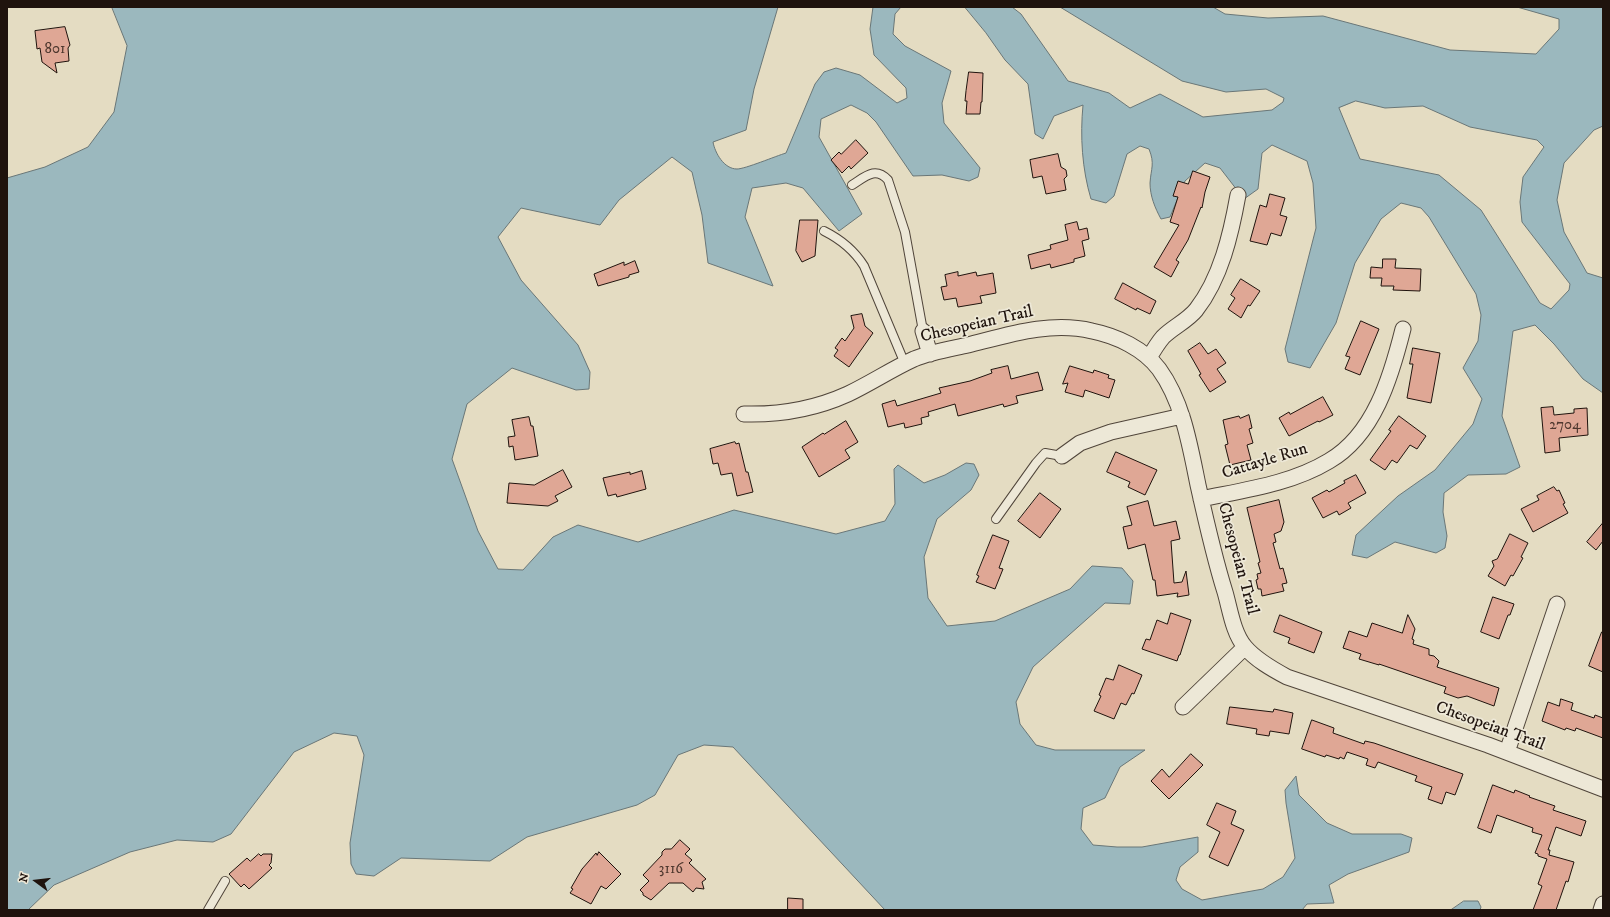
<!DOCTYPE html>
<html>
<head>
<meta charset="utf-8">
<style>
  body { margin:0 }
  #map { position:relative; width:1610px; height:917px; overflow:hidden; background:#e4dcc2; font-family:"IM FELL DW Pica",serif }
  canvas { display:block }
  .frame { position:absolute; inset:0; border:8px solid #1f130d; pointer-events:none }
  .north { position:absolute; left:16px; top:861px; width:40px; height:40px; -webkit-text-stroke:3px #ede8d7; paint-order:stroke; rotate:285deg; font-size:11px; font-weight:700; line-height:16px; text-align:center; color:#1f130d }
  .north::after { content:''; display:block; margin:auto; width:14px; height:18px; background:#1f130d; clip-path:polygon(50% 0,100% 100%,50% 72%,0 100%) }
</style>
</head>
<body>
<div id="map">
<canvas width="1610" height="917"></canvas>
<div class="frame"></div>
<div class="north">N</div>
</div>
<script>
const ctx = document.querySelector('canvas').getContext('2d');
ctx.lineJoin = 'round';
function fill(path, color) { ctx.fillStyle = color; ctx.fill(path, 'evenodd'); }
function stroke(path, color, width, dash) { ctx.strokeStyle = color; ctx.lineWidth = width; ctx.lineCap = dash ? 'butt' : 'round'; ctx.setLineDash(dash || []); ctx.stroke(path); }
function drawText(font, color, halo, rows, align = 'center') {
  ctx.font = font + ' "IM FELL DW Pica",serif'; ctx.lineWidth = 3.5; ctx.setLineDash([]); ctx.textBaseline = 'middle'; ctx.strokeStyle = halo; ctx.fillStyle = color; for (const [text, x, y, turn = 0] of rows) {
    ctx.save(); ctx.translate(x, y); ctx.rotate((+turn || 0) * Math.PI / 180); ctx.textAlign = isNaN(turn) ? turn : align; if (halo) ctx.strokeText(text, 0, 0); ctx.fillText(text, 0, 0); ctx.restore();
  }
}
const water = new Path2D(`
  M 112,7 L 778,7 L 754,89 L 746,130 L 713,142 C 715,153 724,169 737,169 C 745,169 776,156 786,153 L 815,84 L 824,72 L 836,68 L 860,75 L 897,103 L 907,98 L 906,88 L 874,55 L 870,29 L 873,7 L 901,7 L 895,14 L 893,34 L 905,46 L 951,71 L 942,103 L 944,123 L 980,168 L 978,177 L 969,181 L 942,175 L 913,176 L 876,122 L 867,113 L 851,105 L 821,119 L 819,137 L 862,214 L 839,231 L 803,188 L 786,183 L 752,188 L 745,217 L 773,286 L 708,263 L 702,215 L 692,172 L 672,157 L 619,200 L 600,225 L 521,208 L 498,237 L 521,280 L 578,345 L 590,372 L 589,389 L 576,390 L 512,368 L 467,404 L 452,459 L 478,531 L 498,569 L 523,570 L 553,537 L 578,525 L 638,542 L 734,510 L 836,534 L 885,521 L 895,504 L 894,469 L 898,465 L 924,483 L 945,475 L 966,463 L 974,464 L 979,475 L 971,490 L 937,519 L 924,557 L 928,598 L 947,626 L 995,621 L 1070,589 L 1092,566 L 1122,568 L 1133,581 L 1130,604 L 1105,603 L 1033,667 L 1016,702 L 1020,724 L 1036,745 L 1055,750 L 1145,750 L 1120,767 L 1105,798 L 1083,808 L 1081,829 L 1093,845 L 1117,847 L 1142,847 L 1198,837 L 1198,852 L 1180,867 L 1176,880 L 1182,889 L 1202,900 L 1263,889 L 1283,877 L 1295,858 L 1286,803 L 1285,790 L 1296,776 L 1299,795 L 1327,823 L 1352,834 L 1401,834 L 1412,838 L 1409,852 L 1348,874 L 1329,885 L 1334,903 L 1307,904 L 1302,910 L 885,910 L 733,747 L 704,745 L 678,755 L 655,795 L 637,805 L 527,837 L 490,861 L 401,858 L 374,876 L 356,874 L 351,864 L 350,843 L 364,755 L 357,736 L 334,733 L 294,752 L 231,834 L 213,842 L 177,840 L 130,852 L 54,885 L 28,910 L 7,910 L 7,178 L 45,167 L 88,147 L 114,112 L 127,46 Z
  M 965,7 L 1012,7 L 1021,14 L 1068,81 L 1109,93 L 1130,108 L 1160,94 L 1203,117 L 1272,110 L 1283,102 L 1284,98 L 1266,89 L 1226,92 L 1182,81 L 1060,7 L 1213,7 L 1225,14 L 1268,18 L 1323,16 L 1450,50 L 1536,54 L 1559,29 L 1559,19 L 1517,7 L 1603,7 L 1603,126 L 1594,130 L 1564,163 L 1557,200 L 1564,232 L 1587,273 L 1603,278 L 1603,393 L 1583,379 L 1554,344 L 1535,325 L 1513,331 L 1502,416 L 1520,467 L 1506,474 L 1468,475 L 1444,493 L 1443,512 L 1447,536 L 1445,548 L 1436,553 L 1395,542 L 1367,558 L 1352,555 L 1356,535 L 1398,496 L 1435,470 L 1473,424 L 1482,399 L 1463,368 L 1478,341 L 1481,315 L 1476,294 L 1429,217 L 1421,208 L 1401,203 L 1381,219 L 1355,263 L 1336,323 L 1310,368 L 1288,362 L 1285,349 L 1316,228 L 1313,183 L 1307,161 L 1272,145 L 1262,153 L 1258,189 L 1244,199 L 1220,168 L 1205,163 L 1185,181 L 1170,217 L 1161,219 C 1155,208 1150,196 1150,183 C 1151,168 1155,164 1149,149 L 1140,146 L 1127,154 L 1114,196 L 1106,203 L 1091,199 C 1082,169 1080,136 1083,105 L 1054,116 L 1043,139 L 1035,134 L 1028,84 L 1005,60 L 986,33 ZM 1356,101 L 1385,108 L 1423,106 L 1470,127 L 1537,140 L 1544,147 L 1523,177 L 1520,202 L 1522,222 L 1570,284 L 1569,290 L 1551,309 L 1540,303 L 1481,210 L 1439,175 L 1360,159 L 1339,108 Z
  M 1464,901 L 1478,901 L 1481,907 L 1480,910 L 1451,910 Z`);
fill(water, '#9bb8be');
stroke(water, '#697677', 1);
const building = new Path2D(`
  M 65,27 L 70,45 L 68,48 L 69,61 L 55,63 L 57,73 L 42,62 L 40,48 L 37,49 L 35,31 Z
  M 969,72 L 983,73 L 982,102 L 981,102 L 980,114 L 966,114 L 967,101 L 965,101 L 966,91 Z
  M 856,140 L 868,153 L 851,169 L 849,166 L 842,173 L 831,160 L 839,152 L 841,154 Z
  M 1058,154 L 1061,167 L 1066,170 L 1067,176 L 1064,179 L 1066,190 L 1046,194 L 1042,176 L 1033,178 L 1030,160 Z
  M 1193,171 L 1210,177 L 1205,192 L 1202,208 L 1201,207 L 1188,240 L 1176,260 L 1179,262 L 1171,277 L 1154,267 L 1179,225 L 1170,222 L 1178,197 L 1173,196 L 1178,181 L 1188,184 Z
  M 1270,194 L 1285,198 L 1280,215 L 1287,217 L 1281,236 L 1271,233 L 1267,245 L 1250,241 L 1260,205 L 1266,207 Z
  M 800,220 L 818,220 L 815,256 L 802,262 L 796,251 Z
  M 1077,222 L 1079,230 L 1087,228 L 1089,239 L 1082,241 L 1085,256 L 1074,259 L 1074,262 L 1051,268 L 1050,264 L 1031,269 L 1028,255 L 1051,249 L 1050,245 L 1068,240 L 1065,225 Z
  M 1383,259 L 1396,259 L 1395,268 L 1421,269 L 1420,291 L 1393,290 L 1394,286 L 1381,286 L 1382,278 L 1370,278 L 1371,267 L 1382,268 Z
  M 635,261 L 639,272 L 629,275 L 629,277 L 598,286 L 594,274 L 624,262 L 624,265 Z
  M 958,272 L 958,276 L 976,272 L 977,276 L 993,273 L 996,293 L 980,296 L 982,303 L 958,307 L 956,298 L 944,300 L 941,287 L 947,286 L 945,275 Z
  M 1241,279 L 1260,291 L 1250,306 L 1248,305 L 1241,318 L 1228,309 L 1235,298 L 1231,295 Z
  M 1123,283 L 1156,301 L 1150,314 L 1137,308 L 1136,310 L 1115,299 Z
  M 862,314 L 865,326 L 873,333 L 849,367 L 834,356 L 838,350 L 835,348 L 842,338 L 845,341 L 854,328 L 851,316 Z
  M 1361,321 L 1379,329 L 1360,375 L 1345,369 L 1350,357 L 1346,356 Z
  M 1200,343 L 1208,354 L 1216,349 L 1226,363 L 1217,369 L 1226,382 L 1210,392 L 1199,375 L 1201,374 L 1188,351 Z
  M 1413,348 L 1440,353 L 1431,403 L 1407,398 L 1413,364 L 1410,364 Z
  M 1008,366 L 1011,379 L 1038,372 L 1043,390 L 1016,396 L 1018,403 L 1004,407 L 1003,404 L 958,416 L 955,404 L 928,412 L 929,416 L 921,418 L 922,424 L 905,428 L 904,423 L 888,427 L 882,404 L 895,400 L 897,406 L 941,393 L 939,388 L 970,381 L 992,373 L 991,370 Z
  M 1070,366 L 1093,373 L 1094,370 L 1109,375 L 1108,378 L 1115,380 L 1109,398 L 1085,390 L 1083,397 L 1065,392 L 1068,383 L 1063,384 Z
  M 1323,397 L 1333,415 L 1319,422 L 1318,421 L 1289,436 L 1279,418 L 1289,412 L 1290,414 Z
  M 1553,407 L 1554,415 L 1574,413 L 1574,409 L 1587,408 L 1588,435 L 1559,438 L 1560,451 L 1545,453 L 1541,408 Z
  M 1249,415 L 1252,428 L 1249,429 L 1253,443 L 1247,445 L 1251,460 L 1230,465 L 1225,445 L 1228,444 L 1223,420 L 1239,416 L 1240,418 Z
  M 1399,416 L 1426,436 L 1417,449 L 1410,445 L 1397,463 L 1392,460 L 1385,470 L 1370,460 L 1391,431 L 1389,430 Z
  M 529,417 L 531,426 L 533,426 L 538,456 L 515,460 L 513,446 L 509,447 L 508,437 L 515,436 L 512,420 Z
  M 846,421 L 858,442 L 845,450 L 850,458 L 819,477 L 802,447 L 823,433 L 824,434 Z
  M 735,442 L 736,444 L 739,443 L 746,472 L 748,472 L 753,492 L 737,496 L 732,473 L 721,475 L 718,463 L 713,464 L 710,449 Z
  M 1116,452 L 1157,470 L 1145,495 L 1128,487 L 1130,482 L 1107,472 Z
  M 563,470 L 572,487 L 555,496 L 558,501 L 548,506 L 507,503 L 509,483 L 534,485 Z
  M 642,471 L 646,489 L 617,497 L 616,494 L 608,496 L 603,478 L 630,472 L 630,474 Z
  M 1356,475 L 1366,493 L 1348,503 L 1351,508 L 1339,515 L 1337,511 L 1323,518 L 1312,498 L 1327,490 L 1329,492 L 1345,483 L 1344,481 Z
  M 1554,487 L 1557,491 L 1559,490 L 1565,503 L 1563,504 L 1568,513 L 1533,532 L 1521,509 L 1539,500 L 1537,496 Z
  M 1040,493 L 1061,509 L 1040,538 L 1018,521 Z
  M 1279,500 L 1284,522 L 1281,531 L 1274,534 L 1276,542 L 1273,543 L 1280,569 L 1283,568 L 1287,583 L 1282,584 L 1284,591 L 1262,596 L 1261,589 L 1258,589 L 1256,580 L 1258,579 L 1257,574 L 1261,573 L 1258,563 L 1260,562 L 1247,508 Z
  M 1148,501 L 1154,526 L 1176,521 L 1180,539 L 1171,541 L 1174,583 L 1182,582 L 1186,571 L 1189,595 L 1177,597 L 1178,593 L 1157,596 L 1155,580 L 1153,580 L 1145,544 L 1128,549 L 1123,527 L 1132,525 L 1127,507 Z
  M 1603,523 L 1603,541 L 1596,550 L 1587,542 Z
  M 1510,534 L 1528,543 L 1521,557 L 1523,558 L 1513,576 L 1511,575 L 1505,586 L 1488,576 L 1494,566 L 1492,561 L 1497,559 Z
  M 993,535 L 1009,541 L 999,568 L 1003,569 L 995,589 L 976,582 L 979,576 L 977,575 Z
  M 1493,597 L 1514,604 L 1510,615 L 1508,615 L 1499,639 L 1481,632 Z
  M 1171,613 L 1191,620 L 1180,655 L 1179,655 L 1177,661 L 1142,649 L 1146,639 L 1150,640 L 1157,620 L 1167,624 Z
  M 1280,615 L 1322,632 L 1314,653 L 1288,643 L 1290,638 L 1274,632 Z
  M 1408,615 L 1415,629 L 1412,639 L 1414,640 L 1413,644 L 1429,649 L 1429,655 L 1434,656 L 1439,661 L 1437,667 L 1499,688 L 1494,706 L 1467,696 L 1458,698 L 1444,693 L 1446,687 L 1379,664 L 1379,665 L 1359,659 L 1361,654 L 1343,648 L 1349,631 L 1367,637 L 1372,623 L 1402,633 Z
  M 1602,632 L 1603,632 L 1603,672 L 1589,666 Z
  M 1119,665 L 1142,675 L 1134,694 L 1132,693 L 1126,705 L 1121,703 L 1114,719 L 1094,711 L 1101,696 L 1099,695 L 1106,678 L 1113,680 Z
  M 1561,699 L 1573,703 L 1571,710 L 1594,718 L 1595,715 L 1603,718 L 1603,738 L 1576,728 L 1575,731 L 1566,728 L 1565,730 L 1542,721 L 1548,702 L 1559,706 Z
  M 1230,707 L 1273,712 L 1274,709 L 1293,713 L 1289,734 L 1270,731 L 1269,736 L 1256,734 L 1257,729 L 1227,724 Z
  M 1312,720 L 1334,728 L 1333,733 L 1364,744 L 1365,741 L 1374,743 L 1463,774 L 1455,795 L 1446,792 L 1442,804 L 1428,799 L 1432,787 L 1415,781 L 1417,776 L 1378,762 L 1375,768 L 1366,765 L 1368,759 L 1347,752 L 1344,759 L 1340,757 L 1339,759 L 1326,755 L 1325,757 L 1302,749 Z
  M 1191,754 L 1203,765 L 1169,799 L 1151,781 L 1162,769 L 1169,777 Z
  M 1493,785 L 1514,793 L 1515,790 L 1530,796 L 1529,797 L 1555,806 L 1553,810 L 1586,821 L 1581,836 L 1556,827 L 1548,850 L 1550,850 L 1549,855 L 1574,862 L 1568,882 L 1566,881 L 1556,910 L 1533,910 L 1542,886 L 1538,884 L 1547,859 L 1538,856 L 1538,854 L 1535,853 L 1542,835 L 1532,832 L 1533,828 L 1497,815 L 1491,833 L 1478,828 Z
  M 1217,803 L 1236,811 L 1231,824 L 1244,830 L 1228,866 L 1209,857 L 1220,832 L 1207,825 Z
  M 680,840 L 690,849 L 685,854 L 692,860 L 689,863 L 706,879 L 702,882 L 704,889 L 696,888 L 693,892 L 683,883 L 669,883 L 651,900 L 643,895 L 643,893 L 640,890 L 649,881 L 643,875 L 662,855 L 662,852 L 665,849 L 671,849 Z
  M 599,852 L 621,874 L 606,889 L 601,886 L 591,904 L 570,893 L 573,889 L 571,888 L 582,869 L 596,853 L 597,855 Z
  M 259,854 L 261,856 L 263,854 L 272,854 L 271,863 L 269,865 L 272,868 L 249,889 L 244,884 L 241,887 L 229,874 L 247,858 L 250,861 Z
  M 788,898 L 803,899 L 803,910 L 788,910 Z`);
fill(building, '#dfa795');
stroke(building, '#1f130d', 1);
const lane = new Path2D(`
  M 852,185 C 865,177 875,166 888,180 L 905,232 L 923,331
  M 824,231 C 842,240 854,250 864,266 L 905,364
  M 996,519 L 1036,463 L 1045,453 L 1062,456
  M 208,910 L 225,881`);
const street = new Path2D(`
  M 923,331 L 930,354
  M 1149,358 C 1153,351 1157,344 1163,337 C 1173,327 1187,321 1196,310 C 1221,278 1231,234 1238,195
  M 744,414 C 780,415 815,409 848,394 C 871,383 892,369 914,359 C 931,352 950,349 968,345 C 1008,335 1050,321 1092,331 C 1117,336 1144,349 1159,369 C 1183,402 1190,446 1198,485 C 1206,521 1214,557 1225,592 C 1230,609 1233,633 1245,647 C 1256,660 1272,669 1287,677 L 1488,745 L 1603,789
  M 1062,456 L 1080,443 L 1111,432 L 1182,416
  M 1201,499 C 1244,490 1291,484 1329,461 C 1374,435 1391,377 1403,329
  M 1183,707 L 1245,647
  M 1507,752 L 1557,604
  M 1601,910 L 1603,904`);
stroke(lane, '#50453a', 10);
stroke(street, '#50453a', 17);
stroke(lane, '#ede8d7', 8);
stroke(street, '#ede8d7', 15);
drawText('15px', '#4f382f', null, [
  ["801",55,50],
  ["2704",1565,426],
  ["3116",671,870]
]);
drawText('17px', '#1f130d', '#ede8d7', [
  ["Chesopeian Trail",977,325,-13],
  ["Cattayle Run",1265,462,-17],
  ["Chesopeian Trail",1237,559,75],
  ["Chesopeian Trail",1490,727,20]
]);
</script>
</body>
</html>
